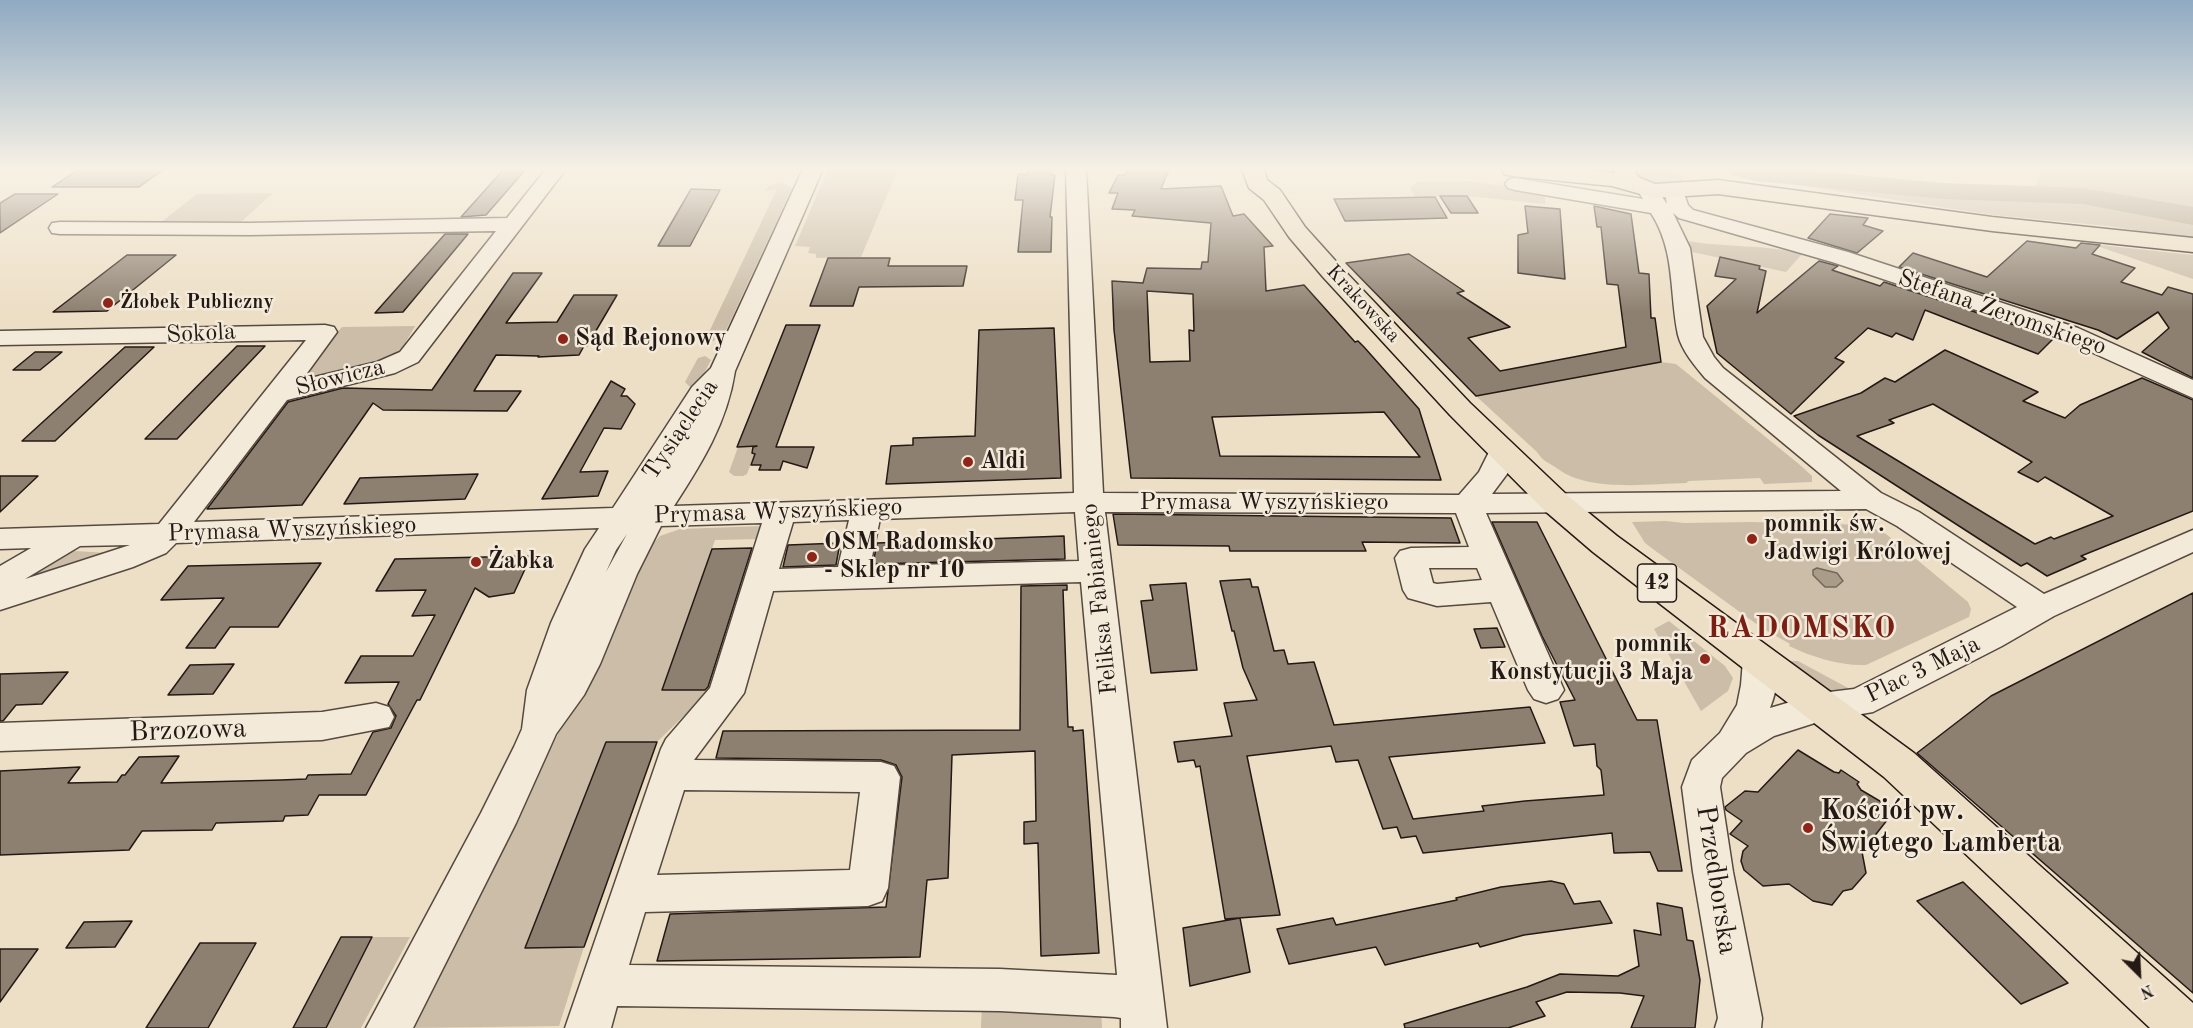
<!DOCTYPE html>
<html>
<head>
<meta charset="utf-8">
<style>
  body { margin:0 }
  #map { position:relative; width:2193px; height:1028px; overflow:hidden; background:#eddfc6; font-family:"Old Standard TT",serif }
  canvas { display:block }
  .north { position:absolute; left:2109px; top:944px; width:60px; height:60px; -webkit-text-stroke:4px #f3eada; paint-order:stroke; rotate:156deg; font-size:16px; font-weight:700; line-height:24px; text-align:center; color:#241914 }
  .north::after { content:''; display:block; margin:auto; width:21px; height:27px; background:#241914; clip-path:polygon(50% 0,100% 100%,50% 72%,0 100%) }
</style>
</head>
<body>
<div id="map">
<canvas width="2193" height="1028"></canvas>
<div class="north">N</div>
</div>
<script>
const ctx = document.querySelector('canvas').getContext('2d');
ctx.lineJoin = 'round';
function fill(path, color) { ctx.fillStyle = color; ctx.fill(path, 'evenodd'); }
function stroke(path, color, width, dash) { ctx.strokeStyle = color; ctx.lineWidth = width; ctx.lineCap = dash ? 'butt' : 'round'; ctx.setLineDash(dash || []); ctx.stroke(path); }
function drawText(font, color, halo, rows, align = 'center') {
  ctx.font = font + ' "Old Standard TT",serif'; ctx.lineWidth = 5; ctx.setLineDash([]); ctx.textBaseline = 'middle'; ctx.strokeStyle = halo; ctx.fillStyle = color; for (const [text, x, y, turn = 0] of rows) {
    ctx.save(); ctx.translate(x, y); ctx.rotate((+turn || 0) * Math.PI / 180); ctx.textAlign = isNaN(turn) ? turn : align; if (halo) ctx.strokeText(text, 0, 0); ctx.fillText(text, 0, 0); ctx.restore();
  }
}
fill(new Path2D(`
  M 828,169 L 898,169 L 861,257 L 816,258 L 816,254 L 808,253 L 810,247 L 795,246 Z
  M 1640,169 L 1666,169 L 1683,176 L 1684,183 L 1649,184 L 1634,175 L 1635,171 Z
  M 1724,169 L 1746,169 L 1948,188 L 2035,191 L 2040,169 L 2193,169 L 2193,239 L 2108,226 L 1993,215 L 1751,178 Z
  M 1470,181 L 1549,193 L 1549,196 L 1545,196 L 1545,204 L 1467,196 L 1415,197 L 1410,188 L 1417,182 Z
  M 784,183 L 792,188 L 723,337 L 710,342 L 697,341 L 694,334 L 710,330 L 777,189 L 765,191 C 769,184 776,183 784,183 Z
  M 273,193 L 241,222 L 160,223 L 197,194 Z
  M 1689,241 C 1727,248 1766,244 1802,254 L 1786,272 L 1692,252 Z
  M 2091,244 L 2193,255 L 2193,279 Z
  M 415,326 L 403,347 L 380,366 L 302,380 L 326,339 L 333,337 L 342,327 Z
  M 705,356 L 711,360 L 696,389 L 691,388 L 685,382 L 698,358 Z
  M 1661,362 L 1676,364 L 1800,465 L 1812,476 L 1812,482 L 1764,484 L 1760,478 L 1689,481 L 1686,483 C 1648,484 1588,492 1558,469 C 1550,463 1543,462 1537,452 L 1476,396 Z
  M 738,447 L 757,447 L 747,474 L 743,476 L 734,476 L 729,472 Z
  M 1666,521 L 1684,523 L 1752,522 L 1867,525 L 1886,534 L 1968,602 L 1971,609 L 1969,617 L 1866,665 C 1840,666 1812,657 1789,646 L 1790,644 L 1762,628 L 1657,552 L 1645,543 L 1632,522 Z
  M 763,526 L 761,539 L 715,540 L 662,689 L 710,690 L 657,742 L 606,742 L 525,948 L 584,947 L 559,1026 L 409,1028 L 586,679 L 636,562 L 660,536 L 680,529 Z
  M 75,551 L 108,553 L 10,585 L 69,552 Z
  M 1669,621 L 1725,666 L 1733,678 L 1728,691 L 1701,711 L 1654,629 Z
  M 1792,661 L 1798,661 L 1850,689 L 1832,694 L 1788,662 Z
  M 372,937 L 410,937 L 361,1028 L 326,1028 Z
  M 982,1000 L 1101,1010 L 1102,1028 L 981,1028 Z`), '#cbbda8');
const water = new Path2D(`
  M 1817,568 L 1837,573 L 1843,581 L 1836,587 L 1825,587 L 1813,575 L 1813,570 Z`);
fill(water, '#a99c89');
stroke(water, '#74685a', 1.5);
fill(new Path2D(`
  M 1728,169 L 1794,169 L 1944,183 L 2083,188 L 2193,207 L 2193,225 L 2083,204 L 1944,199 L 1755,181 L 1732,175 Z`), '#a99c89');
const building = new Path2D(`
  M 79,169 L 164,169 L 139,187 L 52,187 Z
  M 504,169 L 526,169 L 486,215 L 461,217 Z
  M 1027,169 L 1051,169 L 1051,175 L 1055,175 L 1050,217 L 1052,217 L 1051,252 L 1018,252 L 1023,200 L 1015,200 L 1018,174 L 1027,174 Z
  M 1128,169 L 1169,169 L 1161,189 L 1221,186 L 1233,216 L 1244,214 L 1273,246 L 1264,247 L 1266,291 L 1304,285 L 1355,342 L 1358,341 L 1364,347 L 1419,409 L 1441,480 L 1131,478 L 1114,330 L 1112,281 L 1143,283 L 1147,268 L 1201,269 L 1202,262 L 1208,262 L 1211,223 L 1132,216 L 1135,210 L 1112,209 L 1118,193 L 1109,193 L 1118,175 L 1125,175 ZM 1147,291 L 1193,294 L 1194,331 L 1189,330 L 1190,361 L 1150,362 ZM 1384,412 L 1420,457 L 1220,456 L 1212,417 Z
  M 691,189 L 720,190 L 690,246 L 658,246 Z
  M 15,194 L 58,194 L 0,233 L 0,203 Z
  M 1440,196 L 1467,196 L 1478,213 L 1451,213 Z
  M 1435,197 L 1447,218 L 1345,221 L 1334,199 Z
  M 1525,206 L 1560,209 L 1565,279 L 1518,273 L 1518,235 L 1528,233 Z
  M 1594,206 L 1631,214 L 1639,273 L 1649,274 L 1651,318 L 1655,318 L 1661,362 L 1476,396 L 1346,263 L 1409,254 L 1464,291 L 1457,293 L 1510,327 L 1468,338 L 1500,371 L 1626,347 L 1618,285 L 1607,284 L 1601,227 L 1597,227 Z
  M 1830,214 L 1868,218 L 1863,225 L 1883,231 L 1857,253 L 1808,238 Z
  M 445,234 L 468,234 L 403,312 L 375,313 Z
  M 2027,241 L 2076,248 L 2081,243 L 2100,245 L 2092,254 L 2135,268 L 2121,282 L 2162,295 L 2168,287 L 2193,294 L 2193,378 L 2142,352 L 2169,328 L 2158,312 L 2117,339 L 2098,330 L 1899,267 L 1913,253 L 1987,277 Z
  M 127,255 L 176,255 L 107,311 L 53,312 Z
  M 1720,257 L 1760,266 L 1759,269 L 1766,271 L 1757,313 L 1819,261 L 1838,266 L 1832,270 L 1880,286 L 1884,282 L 2054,338 L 2038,354 L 1925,310 L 1913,340 L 1896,333 L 1892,337 L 1868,328 L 1835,358 L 1844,362 L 1791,414 L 1717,353 L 1707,306 L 1736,279 L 1715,276 Z
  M 828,258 L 890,258 L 888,266 L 967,266 L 963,286 L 859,287 L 853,306 L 810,306 Z
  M 513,273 L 542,273 L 506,323 L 557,322 L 574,295 L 617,295 L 587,346 L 584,346 L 579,355 L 538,357 L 539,356 L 496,355 L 474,391 L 521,391 L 507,411 L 383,410 L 373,403 L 302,505 L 207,509 L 288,402 L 343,388 L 432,390 Z
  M 786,325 L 820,325 L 776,447 L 814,447 L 807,468 L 783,461 L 780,470 L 759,470 L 761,465 L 751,465 L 755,454 L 752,453 L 753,447 L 757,446 L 737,447 Z
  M 1054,328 L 1061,478 L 886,484 L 891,446 L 913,445 L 913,438 L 975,436 L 979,330 Z
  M 237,346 L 265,346 L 177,439 L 145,439 Z
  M 125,347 L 154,347 L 55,441 L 22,441 Z
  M 1945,350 L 2038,392 L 2023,401 L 2065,418 L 2080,405 L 2142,378 L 2193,400 L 2193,511 L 2081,556 L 2086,559 L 2047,576 L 2027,563 L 2021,566 L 1818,435 L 1794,416 L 1861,393 L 1885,378 L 1895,382 ZM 1933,404 L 2032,462 L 2018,472 L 2038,482 L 2045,477 L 2113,516 L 2054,539 L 2051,537 L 2035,544 L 1857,436 L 1894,423 L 1889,420 Z
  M 35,352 L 62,352 L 40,370 L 13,370 Z
  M 611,381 L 625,389 L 621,396 L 627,396 L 635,404 L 621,429 L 604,428 L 580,472 L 608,471 L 598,496 L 542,499 Z
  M 478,474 L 465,499 L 344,504 L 360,478 Z
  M 0,476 L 38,476 L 0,512 Z
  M 1113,514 L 1451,518 L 1460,543 L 1362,542 L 1366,551 L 1230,551 L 1229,546 L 1118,545 Z
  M 1492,522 L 1537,522 L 1637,720 L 1657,720 L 1682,871 L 1658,871 L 1650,852 L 1614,853 L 1612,833 L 1423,853 L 1416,836 L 1401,838 L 1397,827 L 1383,829 L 1358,760 L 1336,762 L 1331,746 L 1247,756 L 1280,915 L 1225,919 L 1200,766 L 1196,767 L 1194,760 L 1178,762 L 1174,742 L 1232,736 L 1224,703 L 1257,700 L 1243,668 L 1234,631 L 1232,631 L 1220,581 L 1250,579 L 1252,587 L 1258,587 L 1274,651 L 1284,650 L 1288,664 L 1314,662 L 1334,725 L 1530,707 L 1545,743 L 1389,757 L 1413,819 L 1484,811 L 1482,806 L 1525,801 L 1604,795 L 1601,770 L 1597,766 L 1595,744 L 1574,746 L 1560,702 L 1575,700 L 1542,636 Z
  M 1064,536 L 1065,559 L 873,564 L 877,543 Z
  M 840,543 L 836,565 L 783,567 L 788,545 Z
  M 752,548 L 708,687 L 705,690 L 662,690 L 712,549 Z
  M 531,556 L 514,593 L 489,597 L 475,588 L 420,700 L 417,700 L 366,795 L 319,795 L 308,815 L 285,816 L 283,821 L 216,823 L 212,830 L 142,831 L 129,850 L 0,855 L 0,771 L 80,767 L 68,783 L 117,782 L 122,775 L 125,775 L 139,757 L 179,756 L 161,783 L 281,780 L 306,779 L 308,775 L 351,774 L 373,732 L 391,728 L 396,716 L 388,704 L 399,682 L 345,683 L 361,656 L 413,656 L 435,615 L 412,616 L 426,590 L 376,591 L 395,559 Z
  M 321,563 L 278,627 L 230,627 L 215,648 L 186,648 L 224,598 L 161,600 L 188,566 Z
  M 1186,583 L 1197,670 L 1151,673 L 1141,601 L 1153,600 L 1150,585 Z
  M 1067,585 L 1067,590 L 1063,590 L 1068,727 L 1073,727 L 1073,731 L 1083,730 L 1099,953 L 1041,956 L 1038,843 L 1024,844 L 1024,822 L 1036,821 L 1035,751 L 952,755 L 948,878 L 927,880 L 920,957 L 657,961 L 670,914 L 886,907 L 902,777 L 896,765 L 881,760 L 716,758 L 723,731 L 1020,730 L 1021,586 Z
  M 2193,593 L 2193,993 L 1917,753 L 1991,696 Z
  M 1497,628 L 1505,647 L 1481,648 L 1474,629 Z
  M 234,664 L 213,694 L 168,695 L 190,665 Z
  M 68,672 L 42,704 L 16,705 L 3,721 L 0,721 L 0,674 Z
  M 606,742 L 657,742 L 584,947 L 525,948 Z
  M 1798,750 L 1834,772 L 1839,773 L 1841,770 L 1859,782 L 1857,784 L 1861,790 L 1895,810 L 1862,852 L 1866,873 L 1852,889 L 1843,891 L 1832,905 L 1813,901 L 1789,884 L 1763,886 L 1744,870 L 1741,861 L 1743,851 L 1748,846 L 1730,834 L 1742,821 L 1726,810 L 1725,807 L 1745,791 L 1758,792 Z
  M 1551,881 L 1564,884 L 1574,904 L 1600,901 L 1612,923 L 1524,935 L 1480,947 L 1478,943 L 1385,965 L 1376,947 L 1289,964 L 1277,929 L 1333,918 L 1336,925 L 1457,900 L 1456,898 L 1501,887 Z
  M 1963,882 L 2068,983 L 2021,1004 L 1917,901 Z
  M 1657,903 L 1682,908 L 1687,940 L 1693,941 L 1700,980 L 1695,1028 L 1631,1028 L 1644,996 L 1620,993 L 1567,992 L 1536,1002 L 1545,1016 L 1508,1028 L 1405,1028 L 1404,1024 L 1527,987 L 1560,974 L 1618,976 L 1639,966 L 1634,930 L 1661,935 Z
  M 1240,918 L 1250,972 L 1190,986 L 1183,928 Z
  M 132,921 L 115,947 L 66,948 L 84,922 Z
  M 341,937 L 372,937 L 326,1028 L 293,1028 Z
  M 200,943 L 256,943 L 208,1028 L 146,1028 Z
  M 0,949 L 38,949 L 0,1002 Z`);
fill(building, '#8d8071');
stroke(building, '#241914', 1.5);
const minor = new Path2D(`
  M 546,169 L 566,169 L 418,362 L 395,373 L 287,400 L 194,522 L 613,508 L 692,387 L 711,368 L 803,169 L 823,169 L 735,371 C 727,423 702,463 674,506 L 1074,493 L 1066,169 L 1086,169 L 1103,493 L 1459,495 L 1479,472 L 1492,446 L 1502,443 L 1512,446 L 1516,452 L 1507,474 L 1492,494 L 1841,491 L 1705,378 C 1695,366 1682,351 1678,335 C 1669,292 1676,252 1651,213 L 1515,190 L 1508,188 L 1505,184 L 1508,180 L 1515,178 L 1643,199 L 1636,188 L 1639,184 L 1653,184 L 1667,204 L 1665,192 L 1668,188 L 1675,186 L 1682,188 L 1688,205 L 1693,210 L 1848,252 L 2078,328 L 2193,380 L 2193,398 L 2060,338 L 1832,262 L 1679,218 L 1673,213 L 1690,248 L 1703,337 L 1714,357 L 1723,368 L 1881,493 L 1919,512 L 2044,594 L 2193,530 L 2193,552 L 2054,616 L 2002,646 L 1873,712 L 1821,721 L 1774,736 L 1746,753 L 1722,778 L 1720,787 L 1733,872 L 1762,1018 L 1761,1028 L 1715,1028 L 1718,1018 L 1693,872 L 1682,787 L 1692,760 L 1720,733 L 1737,705 L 1741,685 L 1743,660 L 1748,651 L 1760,647 L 1772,651 C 1781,667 1777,691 1770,708 L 1821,693 L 1854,689 L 2017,607 L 1897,526 L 1866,509 L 1486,513 L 1564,690 L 1558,699 L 1546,703 L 1534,699 L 1528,690 L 1491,602 L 1437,606 L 1408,598 L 1403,590 L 1395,558 L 1400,551 L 1411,548 L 1469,547 L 1456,513 L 1105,512 L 1167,1028 L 1121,1028 L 1121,1018 L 1114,1017 L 1000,1011 L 617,1006 L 611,1028 L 565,1028 L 661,749 L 666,739 L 710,688 L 762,523 L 661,526 L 637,574 L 600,664 L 584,695 L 556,734 L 516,823 L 413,1028 L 366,1028 L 481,813 L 514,747 L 522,729 L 527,690 L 551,623 L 585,549 L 599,528 L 176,543 L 166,553 L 133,567 L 0,610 L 0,566 L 31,548 L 0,549 L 0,529 L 159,524 L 306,340 L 0,345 L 0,331 L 325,325 L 334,327 L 337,332 L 302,380 L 377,362 L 400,352 L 496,231 L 249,235 L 60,234 L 52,233 L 49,228 L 52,223 L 60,222 L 249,223 L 507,218 ZM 1075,512 L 1079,561 L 870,566 L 880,519 ZM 849,520 L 838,567 L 779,569 L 793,522 ZM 627,534 L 606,572 L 616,550 ZM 130,545 L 25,579 L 80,546 ZM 1429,568 L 1477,568 L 1482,580 L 1437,584 L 1433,583 ZM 1081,582 L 1117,975 L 1000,969 L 629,965 L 645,912 L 868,906 L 882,901 L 888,888 L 900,777 L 894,766 L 881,762 L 694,760 L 744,693 L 773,591 ZM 684,790 L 860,792 L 850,870 L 657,875 Z
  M 376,703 L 389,707 L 394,717 L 389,727 L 322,740 L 0,751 L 0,723 L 322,712 Z`);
const major = new Path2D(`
  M 1242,169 L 1264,169 L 1267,180 L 1280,190 L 1305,227 L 1341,267 L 1470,403 L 1568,496 L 1617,536 L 1914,753 L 2193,1003 L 2193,1028 L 2150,1028 L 1884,777 L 1593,552 L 1544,510 L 1450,415 L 1323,277 L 1289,237 L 1264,200 L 1249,188 Z
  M 1501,169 L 1574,169 L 1614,173 L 1615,169 L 1637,169 L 1635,173 L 1640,178 L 1655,184 L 1718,180 L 1992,217 L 2193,238 L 2193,252 L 1992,231 L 1718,194 L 1655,198 L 1612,186 L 1512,176 L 1504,174 Z`);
stroke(minor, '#564a40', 3);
stroke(major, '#241914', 3);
fill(minor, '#f3eada');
fill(major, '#eddfc6');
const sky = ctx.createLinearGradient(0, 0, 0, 313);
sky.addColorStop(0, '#8faac2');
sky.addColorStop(0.54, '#f7f1e5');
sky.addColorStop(1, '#f7f1e500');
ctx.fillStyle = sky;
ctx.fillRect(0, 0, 2193, 313);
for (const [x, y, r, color] of [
  [108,303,6,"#8f2418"],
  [563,339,6,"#8f2418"],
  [968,462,6,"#8f2418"],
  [1752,539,6,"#8f2418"],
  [812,557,6,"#8f2418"],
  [476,562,6,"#8f2418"],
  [1705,659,6,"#8f2418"],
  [1808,828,6,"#8f2418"]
]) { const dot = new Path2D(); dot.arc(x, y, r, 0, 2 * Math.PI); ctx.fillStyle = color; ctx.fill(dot); stroke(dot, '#f3eada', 2); }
drawText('bold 20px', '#241914', '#f3eada', [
  ["Żłobek Publiczny",120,303]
], 'left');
drawText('20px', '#241914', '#f3eada', [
  ["Krakowska",1363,304,47]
]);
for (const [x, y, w] of [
  [1657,583,39]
]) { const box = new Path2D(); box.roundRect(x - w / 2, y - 19, w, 38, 4.5); ctx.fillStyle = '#f3eada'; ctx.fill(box); stroke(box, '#241914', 1.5); }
drawText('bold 22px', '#241914', null, [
  ["42",1657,583]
]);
drawText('24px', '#241914', '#f3eada', [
  ["Stefana Żeromskiego",2002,313,19],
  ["Sokola",201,334,-3],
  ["Słowicza",340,378,-14],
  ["Tysiąclecia",681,430,-56],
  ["Prymasa Wyszyńskiego",1264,503],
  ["Prymasa Wyszyńskiego",778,512,-2],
  ["Prymasa Wyszyńskiego",292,530,-2],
  ["Feliksa Fabianiego",1100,599,-96],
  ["Plac 3 Maja",1923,670,-26]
]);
drawText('bold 24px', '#241914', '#f3eada', [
  ["Sąd Rejonowy",575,339],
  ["Aldi",980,462],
  ["pomnik św.",1764,525],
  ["Jadwigi Królowej",1764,553],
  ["OSM Radomsko",824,543],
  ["- Sklep nr 10",824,571],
  ["Żabka",488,562],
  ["pomnik",1693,645,"right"],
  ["Konstytucji 3 Maja",1693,673,"right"]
], 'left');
drawText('28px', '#241914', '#f3eada', [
  ["Brzozowa",188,731,-2],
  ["Przedborska",1716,880,81]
]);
drawText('bold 28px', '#241914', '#f3eada', [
  ["Kościół pw.",1820,812],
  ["Świętego Lamberta",1820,844]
], 'left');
ctx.letterSpacing = '1.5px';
drawText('bold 30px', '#7a1f14', '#f3eada', [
  ["RADOMSKO",1802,629]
]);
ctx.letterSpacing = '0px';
</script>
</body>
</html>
